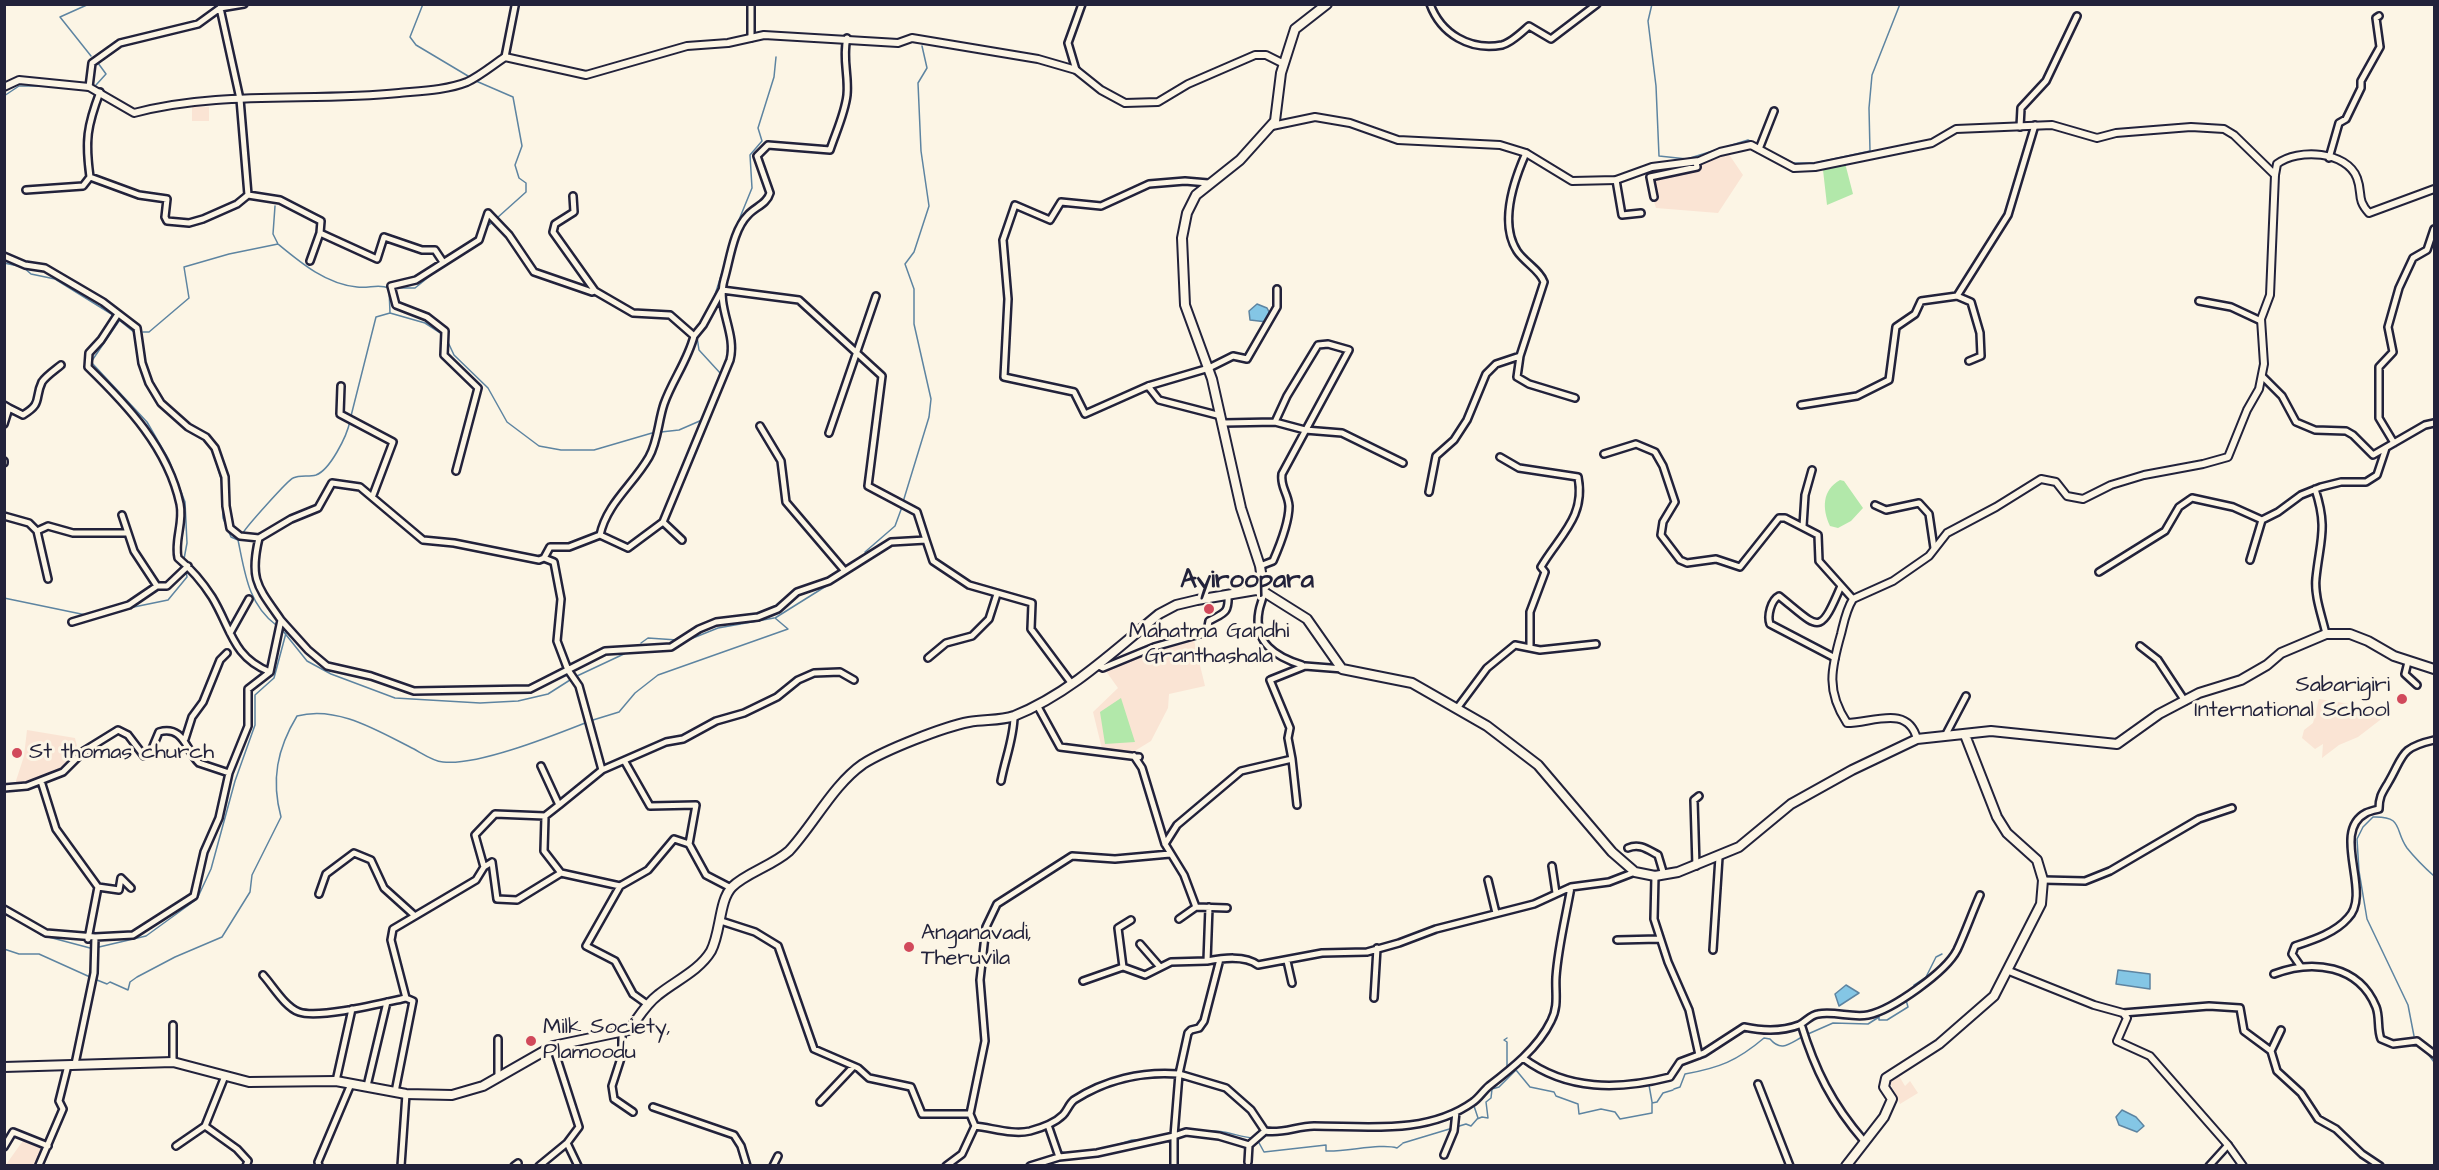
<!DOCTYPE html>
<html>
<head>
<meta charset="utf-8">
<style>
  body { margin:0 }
  #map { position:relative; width:2439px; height:1170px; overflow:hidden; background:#fcf5e5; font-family:"Architects Daughter",sans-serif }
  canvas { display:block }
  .frame { position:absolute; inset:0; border:6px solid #22223b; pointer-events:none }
</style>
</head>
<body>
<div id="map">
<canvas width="2439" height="1170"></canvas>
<div class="frame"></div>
</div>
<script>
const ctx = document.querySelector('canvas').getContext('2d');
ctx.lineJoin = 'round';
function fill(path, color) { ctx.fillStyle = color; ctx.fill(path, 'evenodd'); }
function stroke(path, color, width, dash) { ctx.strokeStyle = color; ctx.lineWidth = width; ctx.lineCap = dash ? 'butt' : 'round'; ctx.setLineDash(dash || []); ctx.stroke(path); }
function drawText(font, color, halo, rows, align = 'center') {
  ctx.font = font + ' "Architects Daughter",sans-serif'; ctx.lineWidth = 6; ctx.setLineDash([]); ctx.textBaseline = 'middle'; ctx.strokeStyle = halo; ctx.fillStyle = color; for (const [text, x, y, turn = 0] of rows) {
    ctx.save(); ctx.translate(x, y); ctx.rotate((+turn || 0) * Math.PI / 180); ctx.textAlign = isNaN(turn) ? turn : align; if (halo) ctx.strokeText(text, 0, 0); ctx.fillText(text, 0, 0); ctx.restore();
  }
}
fill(new Path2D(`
  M 192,106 L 209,107 L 209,121 L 192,121 Z
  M 1728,153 L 1743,175 L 1718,213 L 1656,208 L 1646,176 L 1700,164 Z
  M 1192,632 L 1205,686 L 1169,694 L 1168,708 L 1151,741 L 1133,752 L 1102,749 L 1093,712 L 1118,688 L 1103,667 Z
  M 2319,699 L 2375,708 L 2384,717 L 2358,737 L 2339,745 L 2322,758 L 2323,744 L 2315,749 L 2302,738 L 2304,730 L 2313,723 Z
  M 27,730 L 75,738 L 77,746 L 73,764 L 61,775 L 14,787 L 24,756 Z
  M 1899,1076 L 1905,1086 L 1910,1081 L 1918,1093 L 1900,1104 L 1890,1083 Z
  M 27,1135 L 47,1152 L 42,1165 L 5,1166 Z`), '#fae4d4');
fill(new Path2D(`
  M 1845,163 L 1853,194 L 1827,205 L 1823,170 Z
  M 1840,480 L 1844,481 L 1863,508 L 1851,521 L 1838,528 L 1830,526 C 1822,509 1822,490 1840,480 Z
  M 1121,698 L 1135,742 L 1105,744 L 1100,712 Z`), '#b2e8aa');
const water = new Path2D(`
  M 1257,304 L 1267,308 L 1273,319 L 1267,322 L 1250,320 L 1249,311 Z
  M 2118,970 L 2150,974 L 2150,989 L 2116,984 Z
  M 1846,985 L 1859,993 L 1839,1006 L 1835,994 Z
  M 2122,1110 L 2136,1117 L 2144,1126 L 2137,1132 L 2119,1125 L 2116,1117 Z`);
fill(water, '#84c6e5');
stroke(water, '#5d84a1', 1.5);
stroke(new Path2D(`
  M 89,4 L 60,17 L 91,56
  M 423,4 L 410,37 L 416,45 L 468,76
  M 1652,4 L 1648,21 L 1656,86 L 1659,156 L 1687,159 L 1748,140 L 1793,163 L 1815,163 L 1870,151 L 1869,108 L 1872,75 L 1900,4
  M 476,81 L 513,97 L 522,146 L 515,165 L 519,178 L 526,183 L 526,192 L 497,218
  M 96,85 L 106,74 L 98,63
  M 79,89 L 89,91
  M 4,96 L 19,86 L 54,86
  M 485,228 L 493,222
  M 734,232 L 752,188 L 750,155 L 762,141 L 758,128 L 774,77 L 776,57
  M 470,243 L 480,233
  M 278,244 C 301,263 326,284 357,287 C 369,289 377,283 389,288 L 390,313 L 425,323 L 442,334
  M 4,263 L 23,267 L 31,274 L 55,279 L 113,315
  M 393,288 L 415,288 L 441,267
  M 712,304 L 728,254
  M 119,320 L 135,333
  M 119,321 L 91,362 L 147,422 L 169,460 L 185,502 L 187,543 L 184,559
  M 143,332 L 149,332 L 189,298 L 184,267 L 229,254 L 278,244 L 273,234 L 275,206
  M 697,337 L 699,350 L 721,374
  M 447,340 L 454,355 L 488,388 L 507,422 L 539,446 L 561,450 L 594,450 L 652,433
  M 164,409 L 183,426
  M 351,416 L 376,317 L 390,313
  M 661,432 L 679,430 L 702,420 L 716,386
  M 194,433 L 205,440
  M 212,448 L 222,482 L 223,518 L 231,537 L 238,540 C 245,573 248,604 276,625
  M 903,502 L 929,417 L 931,399 L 914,324 L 914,289 L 905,264 L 914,252 L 929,206 L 921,151 L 918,83 L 927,68 L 922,46
  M 243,533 C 246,527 288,480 293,478 C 300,475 309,477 316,475 C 330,470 347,436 350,421
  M 865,552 L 895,526 L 902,507
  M 4,598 L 86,615
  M 129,608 L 168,600 L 187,577 L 186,571
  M 283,631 L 307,661 L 331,674 L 395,698 L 480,703 L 518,701 L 548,694 L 570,680
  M 688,640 L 718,628 L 774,618
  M 641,643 L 648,638 L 677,640
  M 577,676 L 626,653
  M 593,720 L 619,712 L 635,693 L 658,675 L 788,629 L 775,618 L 839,578
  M 19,920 L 41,935 L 90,948
  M 99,947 L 146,936 L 197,899 L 211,869 L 235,781 L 255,725 L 255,695 L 274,678 L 286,633
  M 4,949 L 19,954 L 39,954 L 90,977
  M 97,980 L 107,984 L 110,982 L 128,990 L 130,982 L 137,977 L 175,957 L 222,937 L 250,892 L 252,875 L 281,817 C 271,780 277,749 297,716 C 337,705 378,731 414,749 C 423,754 433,761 443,762 C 477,766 552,736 585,723
  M 1914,989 L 1914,985 L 1926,977 L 1936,957 L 1942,954
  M 1808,1034 L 1833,1023 L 1868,1024 L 1879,1017 L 1879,1020 L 1887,1020 L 1908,1007 L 1906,1000
  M 2414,1036 L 2408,1005 L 2367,919 L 2359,871 L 2357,839 L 2363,827 L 2373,817 C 2404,816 2394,830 2407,848 C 2415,858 2425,868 2434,876
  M 1507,1038 L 1504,1040 L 1507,1042 L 1507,1068
  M 2425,1050 L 2434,1062
  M 1649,1085 L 1652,1102
  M 1674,1089 L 1680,1087 L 1685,1074 C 1719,1068 1737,1061 1764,1038 L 1770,1039 C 1781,1052 1789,1044 1802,1037
  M 1477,1119 L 1482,1117 L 1488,1118 L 1486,1102 L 1491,1098 L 1492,1089 L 1499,1087 L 1516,1070 L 1530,1087 L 1554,1092 L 1556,1096 L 1578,1104 L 1579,1114 L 1601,1109 L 1615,1112 L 1620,1119 L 1652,1113 L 1652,1103 L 1657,1102 L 1663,1093 L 1673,1090
  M 1205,1132 C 1223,1128 1239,1138 1255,1138
  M 1156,1137 L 1183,1130
  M 1258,1141 L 1264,1152 L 1326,1145 L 1326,1151 C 1347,1152 1381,1143 1397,1148 L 1402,1144
  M 1403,1143 L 1466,1124 L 1471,1126 L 1478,1118 L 1474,1106
  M 1110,1147 L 1132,1140 L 1145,1140
  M 1062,1152 L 1067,1153
  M 1021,1166 L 1038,1161`), '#5d84a1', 1.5);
const minor = new Path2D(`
  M 1430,4 C 1441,34 1470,51 1502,45 C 1511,43 1522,32 1529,26 L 1551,39 L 1597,4
  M 220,8 L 240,99 L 248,195
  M 751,38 L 751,4
  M 505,57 L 515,6
  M 1076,70 L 1068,43 L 1082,4
  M 89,87 L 92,63 L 120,43 L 198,24 L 220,8 L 244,4
  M 100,92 C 87,126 85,141 90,177 L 139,195 L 167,199 L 165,217 L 167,221 L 189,223 L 203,219 L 237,204 L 248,195 L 280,200 L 315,218 L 321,221 L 320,233 L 377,259 L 384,237 L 422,250 L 435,250 L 443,262
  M 2020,127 L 2021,108 L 2046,81 L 2077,16
  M 1759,149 L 1774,111
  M 1526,153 C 1514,180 1499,223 1517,251 C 1524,262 1540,270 1544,282 L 1520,356 L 1517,377 L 1529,384 L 1575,398
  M 2329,158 L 2339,123 L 2346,119 L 2361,88 L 2361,81 L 2380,47 L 2376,18 L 2379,16
  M 1616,180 L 1622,215 L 1641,213
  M 1208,183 L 1185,181 L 1149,184 L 1101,206 L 1061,202 L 1050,220 L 1015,205 L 1003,240 L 1008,299 L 1004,377 L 1074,392 L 1085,414 L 1148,386 L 1209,368 L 1233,356 L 1247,359 L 1277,307 L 1277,289
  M 26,190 L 83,186 L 90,177
  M 573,196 L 574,212 L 555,224 L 553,232 L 595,291
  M 1654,197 L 1650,177 L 1697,167 L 1696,162
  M 4,256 L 25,265 L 45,268 L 103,302 L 137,328 L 142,363 L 149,383 L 161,403 L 188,427 L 206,437 L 215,448 L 225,477 L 226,506 L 230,528 L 240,536 L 259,538
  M 310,261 L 320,233
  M 1957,296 L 1971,302 L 1980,333 L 1981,356 L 1969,361
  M 2199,301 L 2231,307 L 2261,321
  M 118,314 L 101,340 L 89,353 L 88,367 C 127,405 168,448 180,504 C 184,523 174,540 178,558 C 190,568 203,583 212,597 C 231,628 232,657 270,672
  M 694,336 L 703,325 L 722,290 L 799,300 L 882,376 L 868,486 L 917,512 L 926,540
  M 2262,376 L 2282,396 L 2296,422 L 2315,430 L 2346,431 L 2353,435 L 2373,455 L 2425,425 L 2434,423
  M 341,386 L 340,414 L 393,442 L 373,495
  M 1148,386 L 1159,400 L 1221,416
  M 4,405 L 9,408 L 4,424
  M 1801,405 L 1857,396 L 1889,380 L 1896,327 L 1915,314 L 1921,301 L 1957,296 L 2008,215 L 2035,125
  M 9,408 L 23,415 C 43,403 34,399 42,382 C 46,376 55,370 61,365
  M 1275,422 L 1305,430 L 1342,433 L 1403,463
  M 1224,423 L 1275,422 L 1287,396 L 1318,345 L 1328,344 L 1349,350 L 1282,474 C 1280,487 1288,493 1289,506 C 1289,523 1280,545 1273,561 L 1260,566
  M 760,426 L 781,461 L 786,502 L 844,570
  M 829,433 L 876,296
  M 2394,443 L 2379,418 L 2379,367 L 2393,352 L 2388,327 L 2399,288 L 2413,258 L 2427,250 L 2434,229
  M 1604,454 L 1636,444 L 1655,452 L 1663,466 L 1675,502 L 1663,522 L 1661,535 L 1680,560 L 1687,563 L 1716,559 L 1740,567 L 1779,518 L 1785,518 L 1818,535 L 1819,561 L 1853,599
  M 1500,457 L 1519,468 L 1578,477 C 1586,517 1559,536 1541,567 L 1545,572 L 1530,612 L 1530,647
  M 4,461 L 4,463
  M 456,471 L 478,388 L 444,355 L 445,331 L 427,317 L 396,305 L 391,286 L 416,280 L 479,240 L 488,213 L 509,235 L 534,272 L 592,292 L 595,291 L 633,313 L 670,315 L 694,336 C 688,360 672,381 664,404 C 658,422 658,441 649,457 C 633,485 607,503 600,535
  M 2315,489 C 2328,528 2320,540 2316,578 C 2314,596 2322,616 2326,634
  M 1429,492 L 1436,456 L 1454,440 L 1467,420 L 1486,374 L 1496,364 L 1520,356
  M 1875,505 L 1886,510 L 1919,503 L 1929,514 L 1934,548
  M 122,515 L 134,551 L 157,586
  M 4,516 L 29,523 L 37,531 L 48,579
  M 663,522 L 682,540
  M 1803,526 L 1805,495 L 1812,470
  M 37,531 L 48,526 L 73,533 L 127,533
  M 544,558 L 554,562 L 561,599 L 557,641 L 568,670 L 579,686 L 602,770
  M 2250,560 L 2262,520
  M 2099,572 L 2165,531 L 2179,507 L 2192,498 L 2233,507 L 2262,520 L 2278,512 L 2301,495 L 2321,487 L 2341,482 L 2366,482 L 2377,475 L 2386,448
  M 1264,592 C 1263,599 1260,605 1259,611 C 1253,643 1276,657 1302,665
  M 281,620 L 308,650 L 327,666 L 371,676 L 414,691 L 530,689 L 605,651 L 671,647 L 699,629 L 716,622 L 758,617 L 778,609 L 797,592 L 829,581 L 891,542 L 926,540 L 933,561 L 969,585 L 1032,603 L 1031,629 L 1072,684
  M 72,622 L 129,605 L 157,586 L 167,586 L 188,566
  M 230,633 L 249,599
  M 2140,646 L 2158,660 L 2185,701
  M 928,658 L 946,643 L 972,636 L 989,619 L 997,594
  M 1835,658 L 1770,624 C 1767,616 1771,600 1779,596 C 1820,629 1819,637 1841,586
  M 2408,662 L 2405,674 L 2417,685
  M 1097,665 L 1103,668 L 1154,647 L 1207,632 L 1209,621 C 1223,613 1229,614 1228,596
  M 1037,705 L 1060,747 L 1139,757
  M 1458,707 L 1487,668 L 1515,645 L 1540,650 L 1596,644
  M 1945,736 L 1966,696
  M 185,739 L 192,717 L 203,702 L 220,660 L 227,653
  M 1134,756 L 1142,768 L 1165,844 L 1184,875 L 1196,907 L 1179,919
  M 1292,759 L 1288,738 L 1290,728 L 1270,680 L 1305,666 L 1343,669
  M 625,762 L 650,806 L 696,805 L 689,844 L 706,875 L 731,888
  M 541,766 L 559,805 L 602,770 L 666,742 L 683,739 L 716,721 L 744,713 L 777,697 L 798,680 L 814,673 L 840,672 L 854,680
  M 41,781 L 56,829 L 98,887
  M 1001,781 C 1005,759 1014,738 1014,716
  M 4,788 L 27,786 L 63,772 L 84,751 L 118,730 L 128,735 L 144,756 L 151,751 L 159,732 C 184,725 186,751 199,763 L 229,773
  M 559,805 L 545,816 L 495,814 L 475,835 L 484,867 L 492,862 L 497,899 L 517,900 L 561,873 L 620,886
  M 545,816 L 544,851 L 561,873
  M 1165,844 L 1177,825 L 1241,771 L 1292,759 L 1297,805
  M 1628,848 C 1640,843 1648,850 1658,855 L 1664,875
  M 1170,854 L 1115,859 L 1072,856 L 997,904 L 986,927 L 980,980 L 985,1041 L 970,1114 L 975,1126 C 993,1128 1013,1135 1030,1131 C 1041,1128 1055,1123 1063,1115 C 1067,1111 1069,1104 1074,1100 C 1105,1080 1142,1071 1179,1074 L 1174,1136 L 1186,1132 L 1219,1136 L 1249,1145 L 1265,1131 C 1283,1134 1297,1126 1314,1126 C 1366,1126 1427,1135 1473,1102 C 1479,1098 1483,1091 1489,1086 C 1511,1069 1538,1048 1551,1021 C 1559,1006 1555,992 1556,977 C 1558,947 1566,916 1571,887
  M 1552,866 L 1556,893
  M 1696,866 L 1694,800 L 1699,796
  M 1655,876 L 1654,919 L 1668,962 L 1689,1010 L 1699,1055
  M 1488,880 L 1496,913
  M 2043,880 L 2085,881 L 2110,871 L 2199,819 L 2232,808
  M 319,894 L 326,874 L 354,853 L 371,860 L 384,888 L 414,915
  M 1196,907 L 1227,908
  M 4,909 L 46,933 L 95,937 L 94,973 L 75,1064
  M 721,921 L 755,932 L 778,946 L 814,1049 L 858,1068 L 869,1078 L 911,1087 L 922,1114 L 970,1114
  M 95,937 L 133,935 L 194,896 L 204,852 L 219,818 L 229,773 L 248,726 L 248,689 L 270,672 L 281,620 C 258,587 249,580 259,538 L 291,519 L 318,508 L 332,483 L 360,487 L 423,540 L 454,543 L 539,560 L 544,558 L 550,547 L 569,547 L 600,535 L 628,548 L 663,522 L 730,360 C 737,333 716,308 724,280 C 730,260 733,230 748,215 C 755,207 767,204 770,193 L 757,156 L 768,145 L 830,150 C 836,132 845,113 847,95 C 849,75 842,58 847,38
  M 88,939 L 98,887 L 119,890 L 121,878 L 131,888
  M 1617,940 L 1659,939
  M 1140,944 L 1160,967
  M 1713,950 L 1719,857
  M 1220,959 L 1204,1021 L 1199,1028 L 1191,1030 L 1188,1033 L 1179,1074 L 1226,1088 L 1251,1110 L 1265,1131
  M 1207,961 C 1223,958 1245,955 1258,965 L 1322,953 L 1367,952 L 1399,943 L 1436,929 L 1534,904 L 1571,887 L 1609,882 L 1635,872
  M 1287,961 L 1292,983
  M 1123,967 L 1118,928 L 1131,920
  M 2301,967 L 2292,954 L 2295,946 C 2313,940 2335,933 2348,918 C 2373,893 2330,832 2366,813 C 2370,811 2375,810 2379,809 C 2379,797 2382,793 2388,783 C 2404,756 2399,748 2434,740
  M 2274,974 C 2313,959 2359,965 2376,1007 C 2380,1017 2377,1029 2381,1039 L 2393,1044 L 2417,1041 L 2434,1054
  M 263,975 C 273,986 285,1007 299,1012 C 319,1019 383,1003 406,998 L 413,1001 L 395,1092
  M 1083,981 L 1123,967 L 1145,975 L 1171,962 L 1207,961 L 1209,907
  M 406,998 L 391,940 L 393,929 L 476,880 L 484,867
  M 1374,998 L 1377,948
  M 647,1004 L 633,994 L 615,961 L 586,946 L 620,886 L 648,870 L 674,839 L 689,844
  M 2123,1013 L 2209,1006 L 2240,1008 L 2244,1031 L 2271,1051
  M 1801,1024 C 1815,1070 1832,1104 1864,1141
  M 173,1025 L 173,1062
  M 2281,1030 L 2271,1051 L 2277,1071 L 2301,1093 L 2318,1119 L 2336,1129 L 2362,1154 L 2380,1166
  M 622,1033 L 622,1055 L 612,1086 L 614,1099 L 633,1112
  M 1523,1058 C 1567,1091 1619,1090 1670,1077 L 1680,1062 L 1704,1053 L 1744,1027 C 1763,1031 1781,1032 1799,1025 C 1806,1022 1810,1015 1818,1014 C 1835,1011 1852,1018 1868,1015 C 1892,1010 1946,972 1957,950 C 1965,933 1972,913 1980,895
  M 225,1076 L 205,1126 L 237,1149 L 248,1161 L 246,1166
  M 498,1078 L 498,1039
  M 336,1081 L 352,1009
  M 1758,1084 L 1790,1166
  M 367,1086 L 387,1002
  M 820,1102 L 853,1067
  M 653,1107 L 734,1135 L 741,1146 L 747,1166
  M 1048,1125 L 1059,1157
  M 567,1143 L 578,1166
  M 176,1146 L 205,1126
  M 4,1147 L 13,1132 L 48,1146
  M 1444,1155 L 1454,1131 L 1456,1112
  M 1248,1162 L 1249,1145
  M 39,1165 L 63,1109 L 59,1101 L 68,1065
  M 319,1166 L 318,1162 L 351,1084
  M 401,1166 L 406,1094
  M 514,1166 L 518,1163
  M 539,1166 L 567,1143 L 579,1127 L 553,1046
  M 773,1166 L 778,1156
  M 946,1166 L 962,1154 L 975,1126
  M 1030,1166 L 1059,1157 L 1097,1153 L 1174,1136 L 1174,1166
  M 2209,1166 L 2228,1145`);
const tertiary = new Path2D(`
  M 4,87 L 19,80 L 89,87 L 134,113 C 220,90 311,102 399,93 C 420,91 447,90 467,82 C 480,76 493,65 505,57 L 586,75 L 687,46 L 728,43 L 764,35 L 898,43 L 912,38 L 1038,59 L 1076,70 L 1101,90 L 1125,103 L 1158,102 L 1188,84 L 1255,55 L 1266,55 L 1284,64
  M 1272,126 L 1315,117 L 1350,123 L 1398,140 L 1500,145 L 1526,153 L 1572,181 L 1616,180 L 1652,167 L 1699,161 L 1720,152 L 1751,145 L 1794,168 L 1815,167 L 1932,143 L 1956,129 L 2052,125 L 2097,138 L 2116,133 L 2191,127 L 2224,129 L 2234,135 L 2275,175
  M 1917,739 C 1908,704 1872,723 1847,723 C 1826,691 1831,669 1841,634 C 1844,622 1846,610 1853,599 L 1893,581 L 1929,556 L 1947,533 L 1996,507 L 2041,479 L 2056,482 L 2067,496 L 2083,499 L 2111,485 L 2144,475 L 2203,464 L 2228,457 L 2247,410 L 2259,389 L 2264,364 L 2261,319 L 2270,295 L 2275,175 L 2277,164 C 2298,148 2347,151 2357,178 C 2363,194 2356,199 2369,213 L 2434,189
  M 2009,971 L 2094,1005 L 2123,1013 L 2127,1018 L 2117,1041 L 2150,1056 L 2228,1145 L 2243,1166`);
const secondary = new Path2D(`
  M 1264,592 L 1260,566 L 1241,508 L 1212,379 L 1185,305 L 1182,238 L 1187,213 L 1196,195 L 1240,160 L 1275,121 L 1281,73 L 1295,29 L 1327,4
  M 4,1067 L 173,1062 L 249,1082 L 336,1081 L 406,1094 L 452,1095 L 483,1086 L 553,1046 L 629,1030 C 639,1017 645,1005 658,995 C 675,981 699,971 711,951 C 721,932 719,900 732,887 C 746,873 772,866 789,851 C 814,824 833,785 863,764 C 885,750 943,727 969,722 C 984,719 1000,721 1014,716 C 1069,694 1114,651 1159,614 L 1176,605 L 1197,600 L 1256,590 L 1264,592 L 1307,619 L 1342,669 L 1412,683 L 1487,726 L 1538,765 L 1612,852 L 1635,872 L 1655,876 L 1678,872 L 1739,847 L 1791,804 L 1852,770 L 1917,739 L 1991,731 L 2117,744 L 2159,714 L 2199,693 L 2241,680 L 2267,665 L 2281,653 L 2326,634 L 2350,634 L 2368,641 L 2394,656 L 2434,669
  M 1846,1166 L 1884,1117 L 1892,1099 L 1884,1087 L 1886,1078 L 1939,1044 L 1994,996 L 2041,904 L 2043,880 L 2037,860 L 2007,833 L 1997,817 L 1965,735`);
stroke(minor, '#22223b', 10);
stroke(tertiary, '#22223b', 10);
stroke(secondary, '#22223b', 12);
stroke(minor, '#fcf5e5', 5);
stroke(tertiary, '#fcf5e5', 6);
stroke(secondary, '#fcf5e5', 8);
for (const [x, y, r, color] of [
  [1209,609,6,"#d1495b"],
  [2402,699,6,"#d1495b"],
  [17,753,6,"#d1495b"],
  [909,947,6,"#d1495b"],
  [531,1041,6,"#d1495b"]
]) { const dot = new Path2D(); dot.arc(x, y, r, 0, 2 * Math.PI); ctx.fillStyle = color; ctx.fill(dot); stroke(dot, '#fcf5e5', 2); }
drawText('22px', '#22223b', '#fcf5e5', [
  ["Mahatma Gandhi",1209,632,"center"],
  ["Granthashala",1209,657,"center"],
  ["Sabarigiri",2390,686,"right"],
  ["International School",2390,711,"right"],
  ["St thomas church",29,753],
  ["Anganavadi,",921,934],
  ["Theruvila",921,959],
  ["Milk Society,",543,1028],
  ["Plamoodu",543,1053]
], 'left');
drawText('bold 26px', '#22223b', '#fcf5e5', [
  ["Ayiroopara",1247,582]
]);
</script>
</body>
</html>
